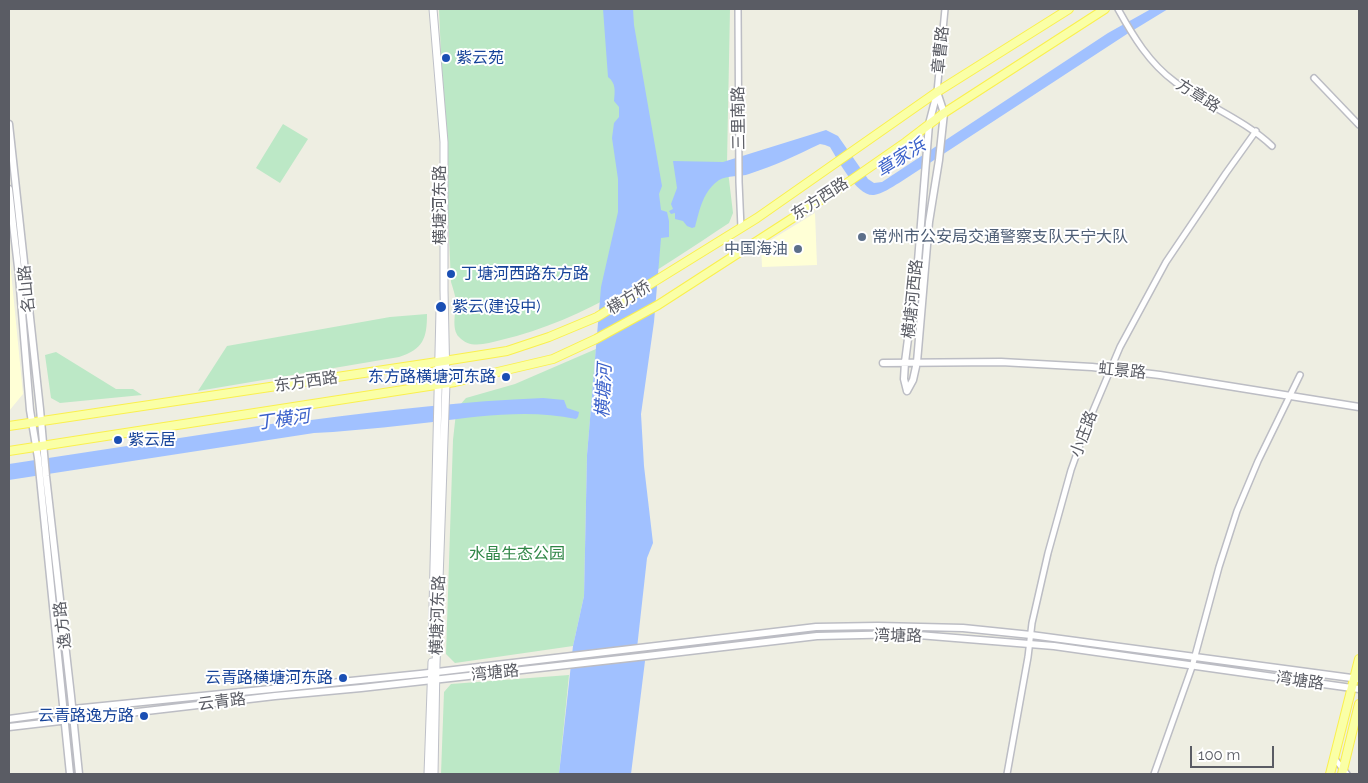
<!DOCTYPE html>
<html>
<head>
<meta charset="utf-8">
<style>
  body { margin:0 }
  #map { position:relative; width:1368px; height:783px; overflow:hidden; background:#eeeee2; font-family:Raleway,sans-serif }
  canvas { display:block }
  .frame { position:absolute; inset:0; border:10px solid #5a5c64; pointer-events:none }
  .scale { position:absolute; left:1190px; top:746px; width:84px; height:22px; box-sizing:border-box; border:2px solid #5a5c64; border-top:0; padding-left:6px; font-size:15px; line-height:18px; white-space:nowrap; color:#5a5c64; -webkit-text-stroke:4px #fff; paint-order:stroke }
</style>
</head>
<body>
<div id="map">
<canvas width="1368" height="783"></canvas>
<div class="frame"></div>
<div class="scale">100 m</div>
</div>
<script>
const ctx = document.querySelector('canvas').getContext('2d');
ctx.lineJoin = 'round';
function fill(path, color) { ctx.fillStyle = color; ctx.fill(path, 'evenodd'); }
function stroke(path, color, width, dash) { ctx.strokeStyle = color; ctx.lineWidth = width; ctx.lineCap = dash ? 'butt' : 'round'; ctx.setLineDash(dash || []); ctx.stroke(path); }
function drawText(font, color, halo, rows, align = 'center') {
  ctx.font = font + ' Raleway,"Noto Sans SC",sans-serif'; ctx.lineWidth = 4; ctx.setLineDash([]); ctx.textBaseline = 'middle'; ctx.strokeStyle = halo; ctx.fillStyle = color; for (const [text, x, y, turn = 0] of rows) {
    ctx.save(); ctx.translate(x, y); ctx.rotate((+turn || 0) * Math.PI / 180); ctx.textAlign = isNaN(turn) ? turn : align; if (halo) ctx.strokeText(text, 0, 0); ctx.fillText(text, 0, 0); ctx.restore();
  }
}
fill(new Path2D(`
  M 815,213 L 817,265 L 762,267 L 761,246 Z
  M 9,251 L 23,394 L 9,411 Z`), '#ffffd6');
fill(new Path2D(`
  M 439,9 L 730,9 L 727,163 L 733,213 L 729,223 C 658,270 586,320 501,340 C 487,343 471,350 459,337 C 451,329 456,312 456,301 C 455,295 453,288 451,282 Z
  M 283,124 L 308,139 L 280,183 L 256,168 Z
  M 427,314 C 427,339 423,349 399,357 L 198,391 L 227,346 L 390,317 Z
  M 596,349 L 587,455 L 584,596 L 573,646 L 455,663 L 446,654 L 453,440 L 456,413 L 459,406 L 466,398 L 515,384 Z
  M 56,352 L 116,389 L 133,389 L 142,395 L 60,403 L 51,398 L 45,355 Z
  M 569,675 L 559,774 L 441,774 L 444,692 L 451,684 Z`), '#bce8c6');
fill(new Path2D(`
  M 603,9 L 633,9 L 634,25 L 662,186 L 659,194 L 661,210 L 667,212 L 669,221 L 669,237 L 661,238 L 654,322 L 641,414 L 644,466 L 653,543 L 647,558 L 637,648 L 645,661 L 631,774 L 559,774 L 573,646 L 584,596 L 587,455 L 601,287 L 618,212 L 618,179 L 612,138 L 614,123 L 619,117 L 619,107 L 614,101 C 615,91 616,83 608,77 Z
  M 1151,9 L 1168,9 L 1127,34 L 899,183 C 892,187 882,194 874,195 C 857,197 838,160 830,147 L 825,145 L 820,144 C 797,155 774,166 749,174 C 741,177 727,175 719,180 C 703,191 700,209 695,227 L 692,228 L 687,226 L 683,221 L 675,219 L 675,213 L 671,214 L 669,211 L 673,209 L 671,204 L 677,188 L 673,161 L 723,162 L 826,130 L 838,136 L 868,179 L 874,183 L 882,182 L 1108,33 Z
  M 543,398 L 564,400 L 567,408 L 579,412 L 578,417 L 576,419 C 530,409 480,416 433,422 C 400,426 367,429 333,432 L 314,433 L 9,480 L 9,464 L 304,419 L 311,420 C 389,410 465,401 543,398 Z`), '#a1c1ff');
const minor = new Path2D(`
  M 738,9 L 739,182 L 741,228
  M 1118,9 C 1133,36 1149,63 1175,82 C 1206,106 1242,118 1272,146
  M 1314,78 L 1359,125
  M 937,92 L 945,9
  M 1334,758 L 1347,774
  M 1007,774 L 1028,657 L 1032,623 L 1048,553 L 1071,470 L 1087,425 L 1120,347 L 1166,262 L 1226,173 L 1256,131
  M 1154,774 L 1192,667 L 1219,567 L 1237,511 L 1258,461 L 1300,375`);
const tertiary = new Path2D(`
  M 9,124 L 40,409 L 46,476 L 71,696 L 79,774
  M 9,189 L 19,276 L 30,410 L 38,458 L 70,774
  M 883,363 L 1001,362 L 1092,367 L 1160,375 L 1359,407
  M 907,391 L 913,380 L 917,362 L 929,222 L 939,160 L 944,113 L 937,92
  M 907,391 L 904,379 L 905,362 L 918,261 L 929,124 L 937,93
  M 9,719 L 46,714 L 73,709 L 420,674 L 816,627 L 878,626 L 963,628 L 1031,635 L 1359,679
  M 9,727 L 275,696 L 361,688 L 647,656 L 817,636 L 906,634 L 1054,646 L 1359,689`);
const secondary = new Path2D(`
  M 433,9 L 444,142 L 444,290 L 446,383 L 436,664 L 434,774
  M 432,651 L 440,310
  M 428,774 L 432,662`);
const primary = new Path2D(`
  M 9,426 L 444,361 L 507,351 L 549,337 L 597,317 L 757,218 L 937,92 L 1069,9
  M 9,451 L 455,382 L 553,359 L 596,339 L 658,305 L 847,183 L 906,142 L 944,113 L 1105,9
  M 1330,774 L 1359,659
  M 1342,774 L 1359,704`);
stroke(minor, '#bcbdc4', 8);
stroke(tertiary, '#bcbdc4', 9);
stroke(secondary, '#bec0c8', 9);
stroke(primary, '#faf04e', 10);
stroke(minor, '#fff', 5);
stroke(tertiary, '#fff', 6);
stroke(secondary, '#fff', 7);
stroke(primary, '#faffa6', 8);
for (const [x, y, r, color] of [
  [446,58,5,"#1a4fb4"],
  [862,237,5,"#5c6f8a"],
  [798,249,5,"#5c6f8a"],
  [451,274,5,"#1a4fb4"],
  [441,307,6,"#1a4fb4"],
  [506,377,5,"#1a4fb4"],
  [118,440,5,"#1a4fb4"],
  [343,678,5,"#1a4fb4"],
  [144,716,5,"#1a4fb4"]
]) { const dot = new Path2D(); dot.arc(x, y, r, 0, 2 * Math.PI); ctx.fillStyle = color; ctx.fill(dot); stroke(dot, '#fff', 2); }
drawText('16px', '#5a5c64', '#fff', [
  ["章曹路",941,50,-84],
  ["方章路",1198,96,32],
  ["三里南路",739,118,-91],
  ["东方西路",820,199,-33],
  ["横塘河东路",440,205,-90],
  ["名山路",27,289,-96],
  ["横方桥",629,298,-32],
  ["横塘河西路",913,299,-84],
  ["虹景路",1122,371,6],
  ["东方西路",306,382,-8],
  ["小庄路",1084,434,-69],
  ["横塘河东路",438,615,-88],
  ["逸方路",63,625,-97],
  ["湾塘路",898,636,1],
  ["湾塘路",495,673,-6],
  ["湾塘路",1300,681,8],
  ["云青路",222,702,-7]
]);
drawText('16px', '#164399', '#fff', [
  ["紫云苑",456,58],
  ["丁塘河西路东方路",461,274],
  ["紫云(建设中)",452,307],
  ["东方路横塘河东路",496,377,"right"],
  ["紫云居",128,440],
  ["云青路横塘河东路",333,678,"right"],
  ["云青路逸方路",134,716,"right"]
], 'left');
drawText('16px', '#4e5e75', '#fff', [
  ["常州市公安局交通警察支队天宁大队",872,237],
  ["中国海油",788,249,"right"]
], 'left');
drawText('16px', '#2f8646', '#fff', [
  ["水晶生态公园",517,554]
]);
drawText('italic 18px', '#3b61ca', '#fff', [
  ["章家浜",901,158,-32],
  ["横塘河",604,391,-87],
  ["丁横河",283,420,-8]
]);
</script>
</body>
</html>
